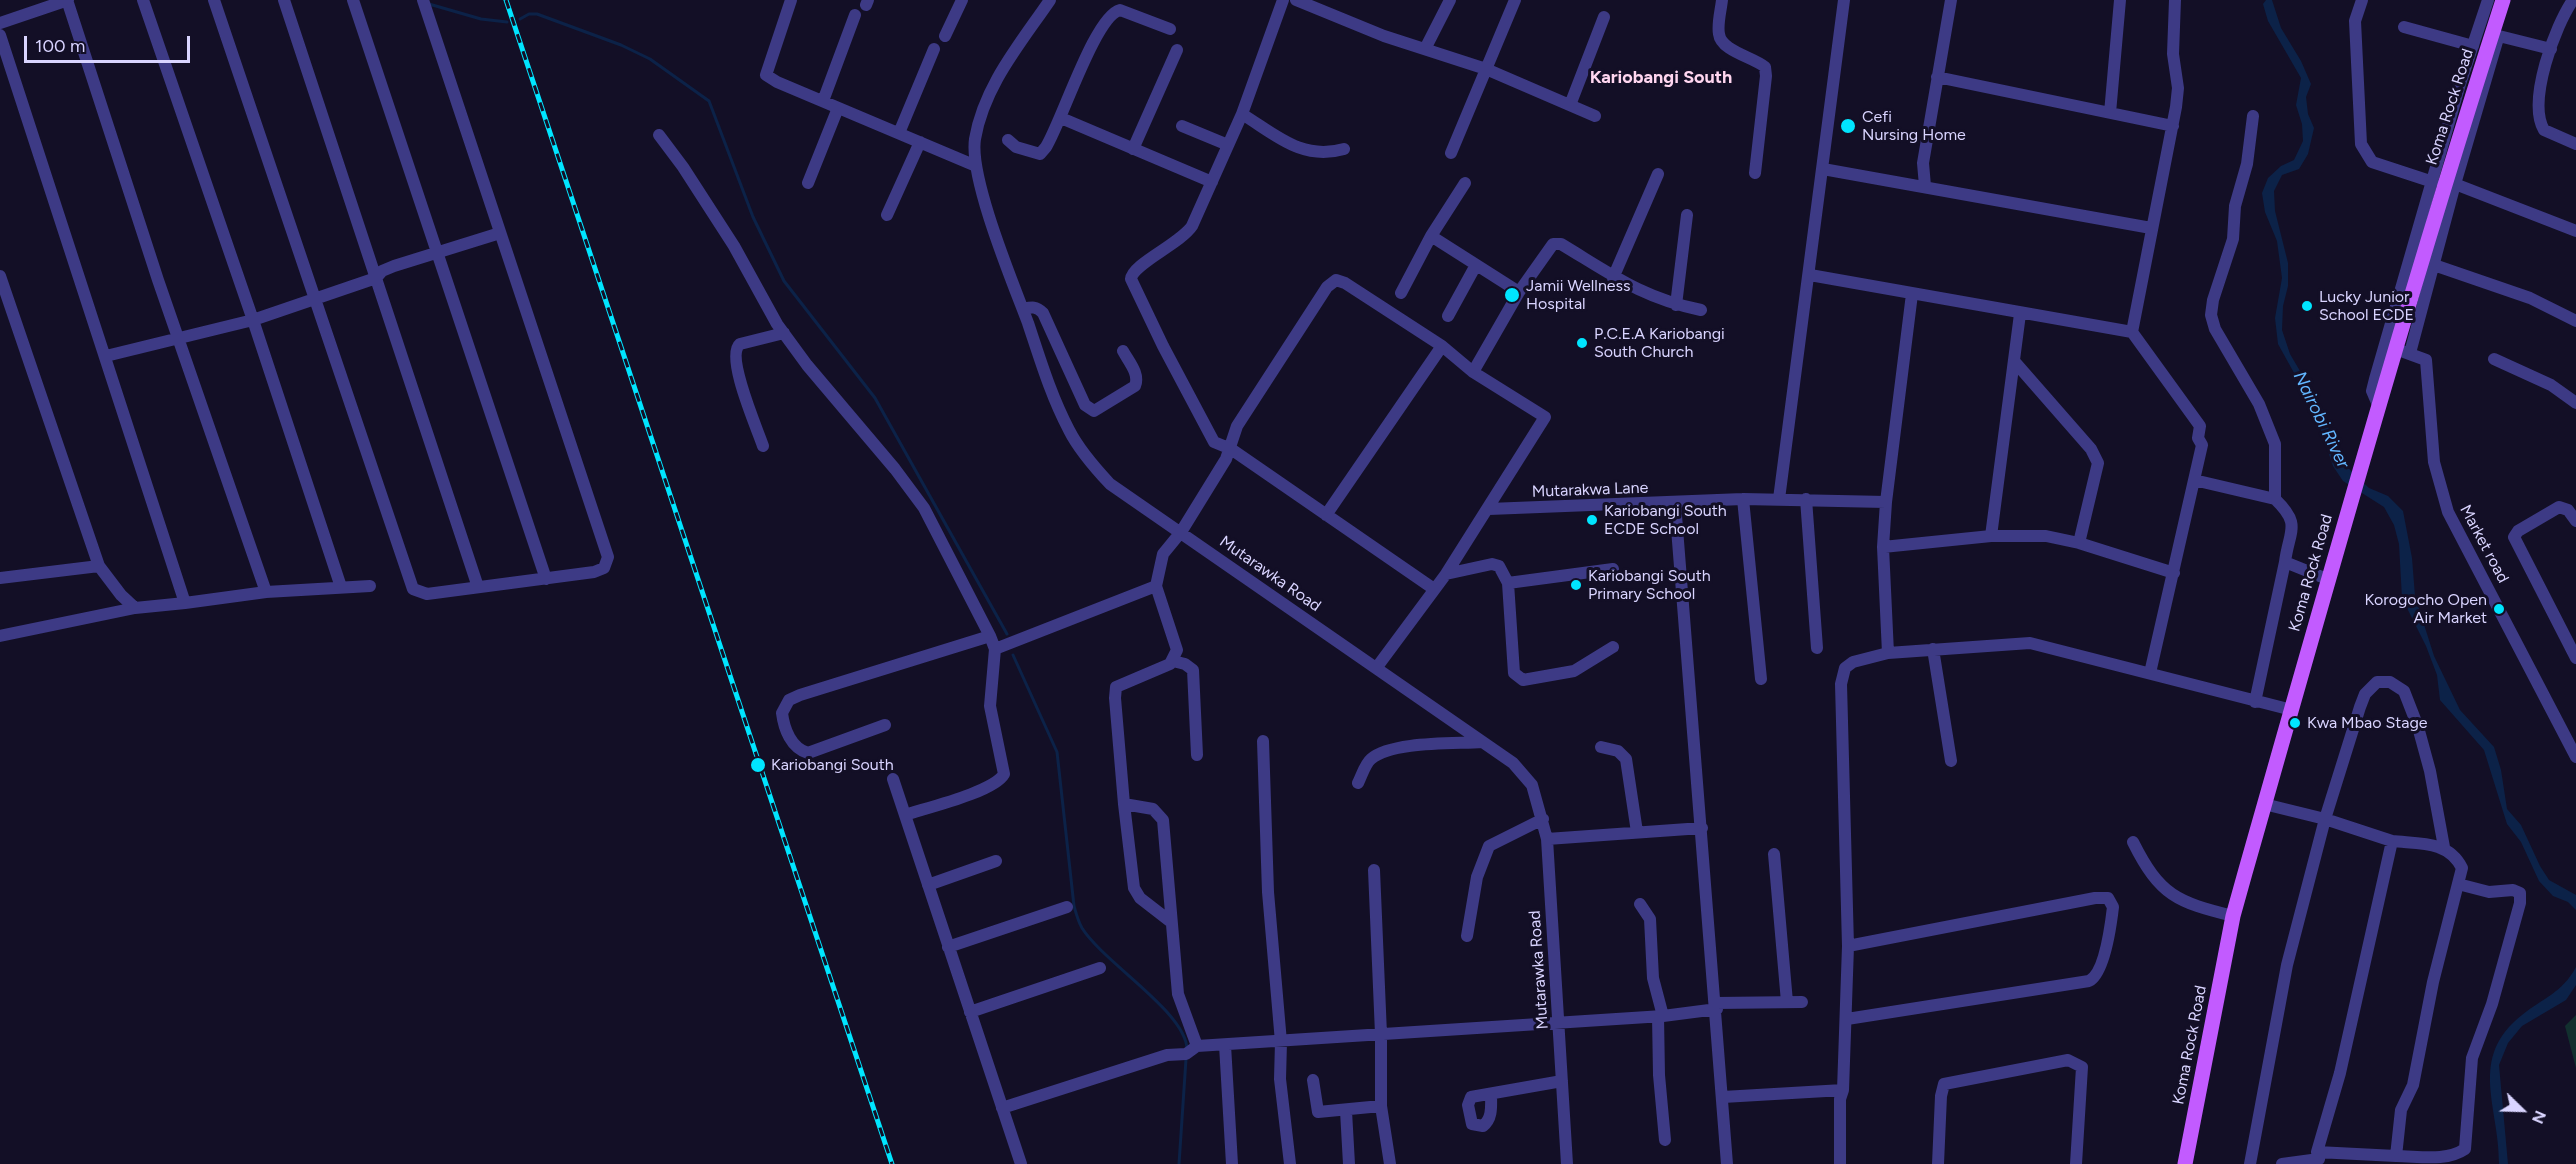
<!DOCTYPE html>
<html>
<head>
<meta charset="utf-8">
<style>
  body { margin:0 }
  #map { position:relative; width:2576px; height:1164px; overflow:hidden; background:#130f26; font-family:Figtree,sans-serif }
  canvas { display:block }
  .north { position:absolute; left:2492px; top:1080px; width:60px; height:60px; -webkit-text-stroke:4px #130f26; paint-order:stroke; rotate:113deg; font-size:16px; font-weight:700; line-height:24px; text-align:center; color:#d9d4ff }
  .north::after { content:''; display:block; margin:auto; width:21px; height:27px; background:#d9d4ff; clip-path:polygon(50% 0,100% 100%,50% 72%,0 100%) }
  .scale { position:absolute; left:24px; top:36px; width:166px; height:27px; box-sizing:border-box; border:3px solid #d9d4ff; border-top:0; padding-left:8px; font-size:18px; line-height:21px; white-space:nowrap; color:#d9d4ff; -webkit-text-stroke:4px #130f26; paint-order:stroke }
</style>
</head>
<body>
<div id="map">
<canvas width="2576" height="1164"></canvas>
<div class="north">N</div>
<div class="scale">100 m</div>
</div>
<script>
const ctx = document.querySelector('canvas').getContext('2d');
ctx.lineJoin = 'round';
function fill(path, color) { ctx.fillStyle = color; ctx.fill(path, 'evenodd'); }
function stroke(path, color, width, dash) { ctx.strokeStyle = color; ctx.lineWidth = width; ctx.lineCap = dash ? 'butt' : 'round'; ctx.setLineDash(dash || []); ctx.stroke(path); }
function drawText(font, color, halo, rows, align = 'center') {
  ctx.font = font + ' Figtree,sans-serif'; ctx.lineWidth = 6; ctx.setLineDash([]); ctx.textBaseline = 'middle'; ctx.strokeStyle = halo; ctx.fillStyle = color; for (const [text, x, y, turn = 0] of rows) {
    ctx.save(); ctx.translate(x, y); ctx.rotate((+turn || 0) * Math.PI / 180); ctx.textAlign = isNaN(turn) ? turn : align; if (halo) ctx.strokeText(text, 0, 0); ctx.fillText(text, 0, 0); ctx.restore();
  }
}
fill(new Path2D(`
  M 2576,1015 L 2576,1068 L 2565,1026 Z`), '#12302f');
fill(new Path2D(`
  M 2266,0 L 2272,0 L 2281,28 L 2301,61 L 2311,84 L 2306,97 L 2308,114 L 2314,128 L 2308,154 L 2299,169 L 2282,175 L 2274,191 L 2275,211 L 2288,263 L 2288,286 L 2283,306 L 2282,330 L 2290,354 L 2324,412 L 2335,451 L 2346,466 L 2369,488 L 2388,496 L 2403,511 L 2412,558 L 2415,596 L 2434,656 L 2460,710 L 2494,747 L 2501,770 L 2507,809 L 2521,825 L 2540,866 L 2549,880 L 2576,895 L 2576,910 L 2568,902 L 2553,896 L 2539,881 L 2521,842 L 2507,824 L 2484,750 L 2440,700 L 2437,675 L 2426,646 L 2402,598 L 2399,544 L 2394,525 L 2384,507 L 2343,481 L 2333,466 L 2313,407 L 2278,344 L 2275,318 L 2282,278 L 2277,241 L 2265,212 L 2262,193 L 2268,178 L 2281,166 L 2294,160 L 2303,141 L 2302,124 L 2296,105 L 2301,78 L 2268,21 L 2263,4 Z
  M 2576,967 L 2576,985 L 2566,1000 L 2522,1026 L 2508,1043 L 2499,1065 L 2508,1164 L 2499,1164 C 2500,1108 2467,1058 2522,1015 C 2543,998 2562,993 2576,967 Z`), '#0c2248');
stroke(new Path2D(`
  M 429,4 L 481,19 L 507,22
  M 520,19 L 529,14 L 537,14 L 621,45 L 650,59 L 709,101 L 753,217 L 784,281 L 875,398 L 1007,634
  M 1013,655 L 1057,752 L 1074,906 C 1076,913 1078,921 1082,928 C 1104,963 1186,1012 1187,1049
  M 1179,1164 L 1186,1059`), '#0c2248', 3);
stroke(new Path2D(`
  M 67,0 L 158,280 L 266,592 L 370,586
  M 143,0 L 253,320 L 341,587
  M 214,0 L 413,589 L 427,594 L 594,572 L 604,568 L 608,557 L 423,0
  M 284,0 L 478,587
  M 353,0 L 546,579
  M 791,0 L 766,75 L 777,82 L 976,166
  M 1050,0 C 1020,44 984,86 975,139 C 969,178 1013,283 1028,323 C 1040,359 1051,396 1069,430 C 1079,450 1095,468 1110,484 L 1513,763 L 1532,785 L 1547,839 L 1567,1164
  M 1283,0 L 1242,114 L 1192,226 C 1180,244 1132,264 1131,279 L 1163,346 L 1214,442 L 1231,449 L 1434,589
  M 1296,0 L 1384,36 L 1486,69 L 1595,116
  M 1722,0 C 1721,10 1717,24 1719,34 C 1721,51 1753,57 1765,67 L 1766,76 L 1755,173
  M 2362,0 L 2355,21 L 2361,144 L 2372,162 L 2433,182
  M 2573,0 C 2555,26 2527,101 2544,130 L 2576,144
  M 866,5 L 868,0
  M 0,23 L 68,0
  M 2404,27 L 2473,46
  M 0,35 L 185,603 L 266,592
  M 945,36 L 962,0
  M 2499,36 L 2551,49
  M 1425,49 L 1450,0
  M 1937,77 L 2173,126
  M 823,101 L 855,15
  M 1570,105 L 1604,17
  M 2110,113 L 2120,0
  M 1242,114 C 1276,135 1302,161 1344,149
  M 2253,116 L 2247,164 L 2235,206 L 2233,239 L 2213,300 L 2211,315 L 2215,329 L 2259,404 L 2275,444 L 2275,499 C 2302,525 2289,530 2285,562 L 2327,579
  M 1061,118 L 1212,182
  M 1182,126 L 1228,145
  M 899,133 L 934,49
  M 659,135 L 683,167 L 734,246 L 777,324 L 807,365 L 895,469 L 924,508 L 990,636 L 995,649 L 990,706 L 1004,774 C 994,792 926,808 905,815
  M 1008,140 L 1016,147 L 1040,154 L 1046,147 C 1062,121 1095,16 1120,10 L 1170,29
  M 1133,149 L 1177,50
  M 1451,153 L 1515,0
  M 1823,169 L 2151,228
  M 808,183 L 838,108
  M 1465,183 L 1431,236 L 1519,292
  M 2455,184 L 2576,231
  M 1925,186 L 1923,163 L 1951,0
  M 887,215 L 920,142
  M 2434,265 L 2530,298 L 2576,321
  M 1810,275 L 2132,332
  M 0,276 L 99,566
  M 1613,278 L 1658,174
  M 1401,293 L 1431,236
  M 1676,305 L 1687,215
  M 1023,309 C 1032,307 1036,306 1043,313 L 1085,405 L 1094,411 L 1135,386 C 1140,374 1129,362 1123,351
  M 1448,316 L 1476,265
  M 2396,349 L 2426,360 L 2434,462 L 2448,512 L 2576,757
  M 2410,353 L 2455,184 L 2498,38
  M 106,356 L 253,320 L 376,278 L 382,271 L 394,266 L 500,233
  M 2494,359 L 2551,385 L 2576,403
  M 2014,361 L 2091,449 L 2098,463 L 2079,543
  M 1473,372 L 1519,292 L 1553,244 L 1561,244 C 1611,274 1642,298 1701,310
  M 2378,405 L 2372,391 L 2375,379 L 2460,84 L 2488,0
  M 763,446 C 757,428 725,356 740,344 L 784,333
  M 2194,480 L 2275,499
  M 1743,499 L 1761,679
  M 1779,499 L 1844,0
  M 1806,499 L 1817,648
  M 1675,503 L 1727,1164
  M 1489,509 L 1743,499 L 1886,502
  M 1326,515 L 1442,346
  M 2576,521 L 2568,510 L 2559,507 L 2518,531 L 2514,537 L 2576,658
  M 1991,536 L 2020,314
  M 1883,547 L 1991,536 L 2046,536 L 2079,543 L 2174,573
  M 1446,574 L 1492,564 L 1499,566 L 1508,583 L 1514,673 L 1523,680 L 1574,671 L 1613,647
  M 0,578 L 99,566 L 121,595 L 135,608 L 185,603
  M 1508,583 L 1613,569
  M 1156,586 L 1177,650 L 1170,664 L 1116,687 L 1115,698 L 1124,804 L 1153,809 L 1163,820 L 1178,994 L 1197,1046
  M 0,636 L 135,608
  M 995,649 L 1156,586 L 1163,554 L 1181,532 L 1226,459 L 1237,426 L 1327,287 L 1336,280 L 1345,283 L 1442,346 L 1473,372 L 1545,417 L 1446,574 L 1377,667
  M 1933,649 L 1951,761
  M 1888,653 L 1883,547 L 1886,502 L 1912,294
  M 1173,661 L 1185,664 L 1193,670 L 1197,755
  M 2150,673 L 2202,445 L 2198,438 L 2200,426 L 2132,332 L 2176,107 L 2178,88 L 2173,54 L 2175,0
  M 2255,702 L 2285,562
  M 885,725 L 808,753 C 791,748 784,729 782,713 L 789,700 L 800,695 L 990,636
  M 1263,741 L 1268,892 L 1281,1042 L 1280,1079 L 1290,1164
  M 1601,747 L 1618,751 L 1626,759 L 1637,832
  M 893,779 L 1021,1164
  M 1358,783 C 1362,775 1365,764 1371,759 C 1392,741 1455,744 1482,742
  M 1124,804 L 1134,888 L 1140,898 L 1171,922
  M 2264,804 L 2325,819 L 2392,841 L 2340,1073 L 2317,1152 L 2319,1159 L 2282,1164
  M 1547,839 L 1702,828
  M 2133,842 C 2160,896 2177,902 2233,916
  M 1774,854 L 1787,1002
  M 1374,870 L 1381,1034 L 1381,1106 L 1390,1164
  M 928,885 L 996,861
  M 1640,904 L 1650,919 L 1653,978 L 1663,1016
  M 1467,936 L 1477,877 L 1489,846 L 1543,819
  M 948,947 L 1067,907
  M 1716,1003 L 1802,1002
  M 970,1012 L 1100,968
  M 1658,1016 L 1659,1075 L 1665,1140
  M 1847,1019 L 2089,981 C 2105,973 2111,924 2113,907 L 2108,898 L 2095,898 L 1848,946
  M 1225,1045 L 1232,1164
  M 1313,1080 L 1318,1112 L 1381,1106
  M 1491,1094 C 1491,1105 1493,1118 1483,1126 L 1472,1124 L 1468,1105 L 1471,1097 L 1562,1081
  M 1723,1097 L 1843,1090
  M 1002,1108 L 1167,1055 L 1186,1054 L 1197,1046 L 1663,1016 L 1717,1009
  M 1346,1111 L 1349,1164
  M 2317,1152 L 2396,1156 L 2401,1110 L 2413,1085 L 2433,982 L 2462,868 C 2448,840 2419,844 2392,841
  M 2396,1156 C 2418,1156 2446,1162 2465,1149 L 2472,1058 L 2492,1004 L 2520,903 L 2520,893 L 2513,890 L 2489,892 L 2458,884
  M 1840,1164 L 1840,1099 L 1843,1090 L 1848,946 L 1841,684 L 1845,668 L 1853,662 L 1888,653 L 2030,643 L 2292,710
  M 1938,1164 L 1941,1096 L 1944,1084 L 2068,1060 L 2082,1067 L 2076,1164
  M 2250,1164 L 2287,965 L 2325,819 L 2360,707 L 2365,694 L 2377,682 L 2390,682 L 2404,691 L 2418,727 L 2430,771 L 2444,847`), '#3d3a85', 12);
stroke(new Path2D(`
  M 2185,1164 L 2233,916 L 2245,873 C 2328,581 2410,289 2503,0`), '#c25bff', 15);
const rail = new Path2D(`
  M 506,0 L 892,1164`);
stroke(rail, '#00e5ff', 5);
stroke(rail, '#130f26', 3, [9]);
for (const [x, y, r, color] of [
  [1848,126,8,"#00e5ff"],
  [1512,295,8,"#00e5ff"],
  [2307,306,6,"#00e5ff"],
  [1582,343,6,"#00e5ff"],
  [1592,520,6,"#00e5ff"],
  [1576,585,6,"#00e5ff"],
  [2499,609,6,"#00e5ff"],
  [2295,723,6,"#00e5ff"],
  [758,765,8,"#00e5ff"]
]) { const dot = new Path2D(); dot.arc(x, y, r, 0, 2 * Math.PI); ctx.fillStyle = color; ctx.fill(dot); stroke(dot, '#130f26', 2); }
drawText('16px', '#d9d4ff', '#130f26', [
  ["Koma Rock Road",2450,107,-72],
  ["Mutarakwa Lane",1590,490,-2],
  ["Market road",2484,544,62],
  ["Koma Rock Road",2311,573,-74],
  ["Mutarawka Road",1270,574,35],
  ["Mutarawka Road",1539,970,-94],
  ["Koma Rock Road",2190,1045,-79]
]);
drawText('16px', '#d9d4ff', '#130f26', [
  ["Cefi",1862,117],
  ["Nursing Home",1862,135],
  ["Jamii Wellness",1526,286],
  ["Hospital",1526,304],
  ["Lucky Junior",2319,297],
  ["School ECDE",2319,315],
  ["P.C.E.A Kariobangi",1594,334],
  ["South Church",1594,352],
  ["Kariobangi South",1604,511],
  ["ECDE School",1604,529],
  ["Kariobangi South",1588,576],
  ["Primary School",1588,594],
  ["Korogocho Open",2487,600,"right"],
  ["Air Market",2487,618,"right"],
  ["Kwa Mbao Stage",2307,723],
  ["Kariobangi South",771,765]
], 'left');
drawText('bold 18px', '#ffd6f0', '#130f26', [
  ["Kariobangi South",1661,78]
]);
drawText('italic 18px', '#62b6ff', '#130f26', [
  ["Nairobi River",2321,420,64]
]);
</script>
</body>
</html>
